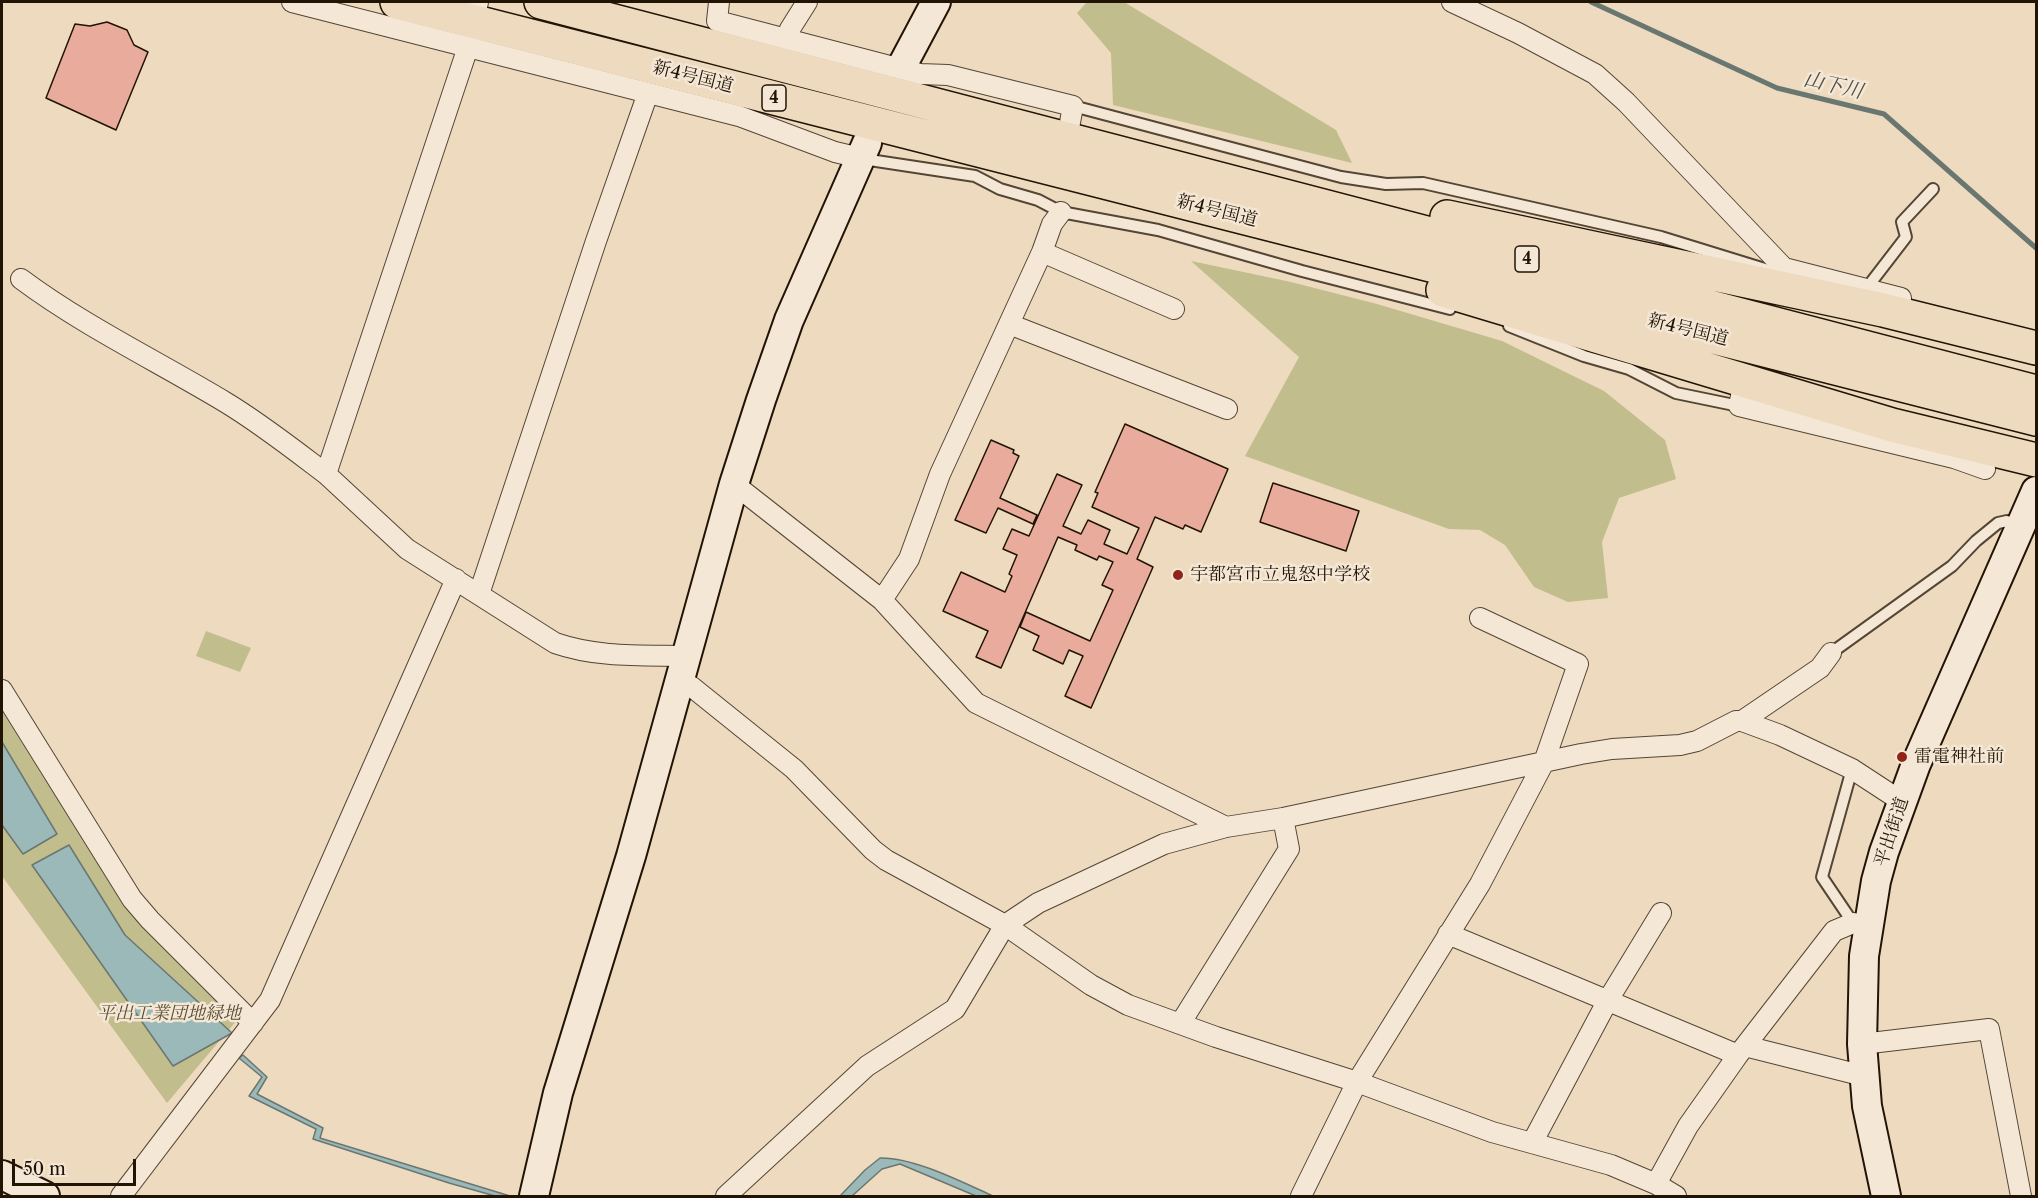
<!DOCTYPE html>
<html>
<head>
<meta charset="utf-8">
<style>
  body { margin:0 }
  #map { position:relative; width:2038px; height:1198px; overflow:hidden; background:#eedabf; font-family:"Libre Caslon Text",serif }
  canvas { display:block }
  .frame { position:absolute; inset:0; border:3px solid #211405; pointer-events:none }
  .scale { position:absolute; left:12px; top:1159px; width:124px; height:27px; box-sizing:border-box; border:3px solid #211405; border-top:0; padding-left:8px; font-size:18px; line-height:21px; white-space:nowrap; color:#211405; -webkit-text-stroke:4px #f4e7d5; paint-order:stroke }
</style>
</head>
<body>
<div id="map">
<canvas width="2038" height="1198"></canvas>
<div class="frame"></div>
<div class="scale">50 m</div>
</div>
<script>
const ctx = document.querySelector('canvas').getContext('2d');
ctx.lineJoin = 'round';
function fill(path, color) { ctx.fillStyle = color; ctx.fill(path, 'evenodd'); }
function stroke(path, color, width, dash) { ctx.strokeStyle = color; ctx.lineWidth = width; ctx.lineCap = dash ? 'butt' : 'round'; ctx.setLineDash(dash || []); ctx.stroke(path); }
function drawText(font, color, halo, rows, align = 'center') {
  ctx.font = font + ' "Libre Caslon Text","Noto Serif JP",serif'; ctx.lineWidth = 5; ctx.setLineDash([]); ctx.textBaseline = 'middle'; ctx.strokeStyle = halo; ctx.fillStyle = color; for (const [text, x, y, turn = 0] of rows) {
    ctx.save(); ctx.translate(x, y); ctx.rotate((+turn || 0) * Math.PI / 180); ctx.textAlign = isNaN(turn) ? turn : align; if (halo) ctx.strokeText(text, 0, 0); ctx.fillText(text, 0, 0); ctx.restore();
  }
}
fill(new Path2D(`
  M 1087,2 L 1124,2 L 1336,130 L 1352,163 L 1113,105 L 1111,53 L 1077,13 Z
  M 1191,261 L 1291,282 L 1377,304 L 1502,341 L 1604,391 L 1665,440 L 1676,479 L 1619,498 L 1602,542 L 1608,598 L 1568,602 L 1534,587 L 1505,545 L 1480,530 L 1449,529 L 1245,456 L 1299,357 Z
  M 206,631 L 251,648 L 240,672 L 196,656 Z
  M 2,690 L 132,899 L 243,1013 L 167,1103 L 2,876 Z`), '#c1bd8c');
const water = new Path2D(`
  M 2,742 L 57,834 L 23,854 L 2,825 Z
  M 69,845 L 125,935 L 232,1033 L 173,1066 L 32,865 Z
  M 243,1055 L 267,1077 L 257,1094 L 323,1128 L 320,1138 L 510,1196 L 495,1196 L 449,1183 L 313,1139 L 316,1129 L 249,1096 L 262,1077 L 239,1058 Z
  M 880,1158 C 913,1157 962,1182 993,1196 L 976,1196 L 900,1164 L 882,1169 L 852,1196 L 840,1196 L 865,1170 Z`);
fill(water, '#9bb9b9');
stroke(water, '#6a7771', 1.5);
stroke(new Path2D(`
  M 1591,2 L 1777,88 L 1884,114 L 2036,248`), '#6a7771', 5);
const building = new Path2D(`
  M 107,22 L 127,30 L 134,45 L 148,52 L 116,130 L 46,98 L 75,24 L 90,26 Z
  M 1125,424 L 1228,469 L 1201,532 L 1185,525 L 1183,529 L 1155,517 L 1137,559 L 1153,567 L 1091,708 L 1065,696 L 1083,656 L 1069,650 L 1063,664 L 1033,650 L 1039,636 L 1020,627 L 1026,612 L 1090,641 L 1113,590 L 1102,585 L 1113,562 L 1099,556 L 1097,560 L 1075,550 L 1077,545 L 1058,537 L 1001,668 L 976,657 L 988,631 L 943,611 L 961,572 L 1005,592 L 1012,576 L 1009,574 L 1017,555 L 1003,549 L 1012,529 L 1029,536 L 1057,474 L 1082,485 L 1063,526 L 1081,534 L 1088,520 L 1110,530 L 1104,544 L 1127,554 L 1139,528 L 1092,507 L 1098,493 L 1095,492 Z
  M 991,440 L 1014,450 L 1013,453 L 1019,456 L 1000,498 L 1037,515 L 1033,524 L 998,508 L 986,533 L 955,520 Z
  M 1273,483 L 1359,511 L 1346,551 L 1260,522 Z`);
fill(building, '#e8ab9c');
stroke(building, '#211405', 1.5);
const lane = new Path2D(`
  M 1073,106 L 1341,177 L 1386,184 L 1423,183 L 1661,237 L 1768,270
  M 863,159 L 975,176 L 1000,189 L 1038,200 L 1061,212 L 1158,230 L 1302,271 L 1450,309
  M 1866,289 L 1906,237 L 1902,222 L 1933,189
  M 1509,326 L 1584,356 L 1629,369 L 1676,393 L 1739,406
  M 1831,653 L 1952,566 L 1976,541 L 1998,523 L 2007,521 L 2018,526
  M 1852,769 L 1822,877 L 1853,923`);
const street = new Path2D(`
  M 292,2 L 739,116 L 835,152 L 860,158
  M 478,2 L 468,47 L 326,474 L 407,549 L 555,643 C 598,658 643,655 687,656
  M 719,2 L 717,21 L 920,74 L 948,75 L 1073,106 L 1067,139
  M 1452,2 L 1518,33 L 1595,74 L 1626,102 L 1784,268 L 1901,298
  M 787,38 L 790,29 L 807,2
  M 1042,252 L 1174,309
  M 21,279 C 84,326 157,361 225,402 C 260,423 293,449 326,474
  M 1009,324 L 1227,409
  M 1741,396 L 1739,406 L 1954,458 L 1985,469
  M 734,484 L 882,600 L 976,703 L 1226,827
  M 479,594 L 596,241 L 648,93
  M 882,600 L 909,559 L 940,474 L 1042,252 L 1052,224 L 1061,212
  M 680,681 L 692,687 L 794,769 L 873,850 L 886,860 L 1005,925 L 1091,985 L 1128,1005 L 1216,1037 L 1357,1082 L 1492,1132 L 1611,1165 L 1656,1184 L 1676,1196
  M 2,690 L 132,899 L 150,920 L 253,1023
  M 1742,721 L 1780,735 L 1852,769 L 1901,801
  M 1448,934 L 1738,1055
  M 1180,1024 L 1289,849 L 1283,818
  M 1862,1044 L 1989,1029 L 2021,1196
  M 1745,1046 L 1864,1076
  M 1532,1143 L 1608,1000 L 1661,913
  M 1656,1184 L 1688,1126 L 1738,1055 L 1834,931 L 1853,923 L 1868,927
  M 121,1196 L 270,1000 L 456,579
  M 726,1196 L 867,1066 L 955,1009 L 1005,925 L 1038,903 L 1164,844 L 1226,827 L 1283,818 L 1581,754 L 1612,749 L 1680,745 L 1697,741 L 1736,721 L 1742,721 L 1820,668 L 1831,653
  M 1301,1196 L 1357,1082 L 1480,884 L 1544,762 L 1578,664 L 1480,618`);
const secondary = new Path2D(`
  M 903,64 L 936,2
  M 2,1175 L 45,1196
  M 534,1196 L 558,1093 L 631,856 L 734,484 L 761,400 L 789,320 L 867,143
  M 1886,1196 L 1867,1106 L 1862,1044 L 1864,956 L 1876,881 L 1884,852 L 1916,764 L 2036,491`);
const highway = new Path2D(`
  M 397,2 L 2036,419
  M 541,2 L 2036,392
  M 1447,217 L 1883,310 L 2036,348
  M 1443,290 L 1892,425 L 2036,460`);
stroke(lane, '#544634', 14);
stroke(street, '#544634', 22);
stroke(secondary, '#211405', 32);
stroke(highway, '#211405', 36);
stroke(lane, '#f4e7d5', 10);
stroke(street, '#f4e7d5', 20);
stroke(secondary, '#f4e7d5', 28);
stroke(highway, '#eedabf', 33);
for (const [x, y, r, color] of [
  [1178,575,6,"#8f2418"],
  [1902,757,6,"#8f2418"]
]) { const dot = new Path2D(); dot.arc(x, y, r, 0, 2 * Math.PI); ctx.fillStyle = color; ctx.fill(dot); stroke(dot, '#f4e7d5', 2); }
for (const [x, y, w] of [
  [774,98,24],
  [1527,259,24]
]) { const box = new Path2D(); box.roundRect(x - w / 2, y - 13, w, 26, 4.5); ctx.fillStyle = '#f4e7d5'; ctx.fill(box); stroke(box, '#211405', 1.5); }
drawText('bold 16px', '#211405', null, [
  ["4",774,98],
  ["4",1527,259]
]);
drawText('18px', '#211405', '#f4e7d5', [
  ["新4号国道",693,77,14],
  ["新4号国道",1217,211,14],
  ["新4号国道",1688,330,14],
  ["平出街道",1892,832,-72]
]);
drawText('18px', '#211405', '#f4e7d5', [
  ["宇都宮市立鬼怒中学校",1190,575],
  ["雷電神社前",1914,757]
], 'left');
drawText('italic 18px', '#594f34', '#f4e7d5', [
  ["平出工業団地緑地",169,1014]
]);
drawText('italic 20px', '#4c4e44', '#f4e7d5', [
  ["山下川",1833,86,13]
]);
</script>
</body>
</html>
